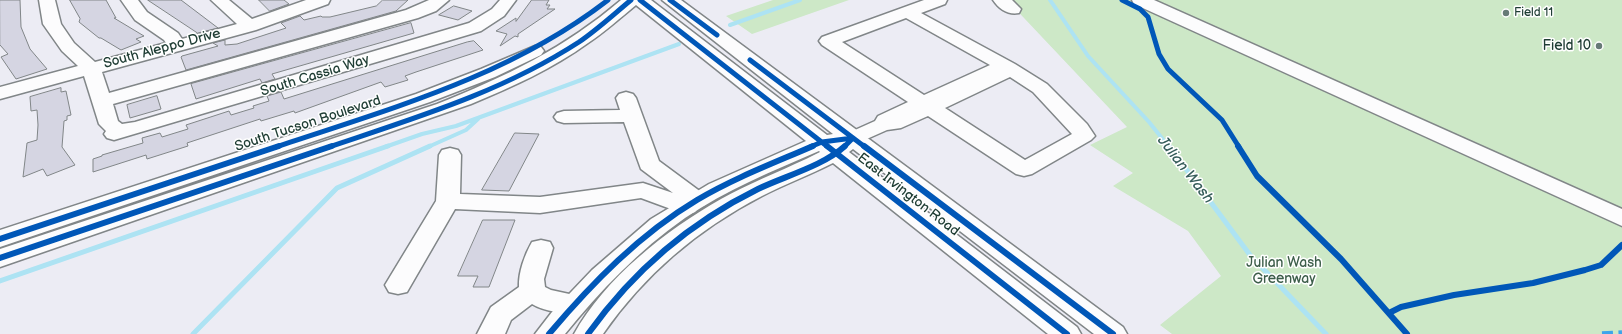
<!DOCTYPE html>
<html>
<head>
<meta charset="utf-8">
<style>
  body { margin:0 }
  canvas { display:block; background:#ececf4 }
</style>
</head>
<body>
<canvas width="1622" height="334"></canvas>
<script>
const ctx = document.querySelector('canvas').getContext('2d');
ctx.lineJoin = 'round';
function fill(path, color) { ctx.fillStyle = color; ctx.fill(path, 'evenodd'); }
function stroke(path, color, width, dash) { ctx.strokeStyle = color; ctx.lineWidth = width; ctx.lineCap = dash ? 'butt' : 'round'; ctx.setLineDash(dash || []); ctx.stroke(path); }
function drawText(font, color, halo, rows, align = 'center') {
  ctx.font = font + ' "Balsamiq Sans",sans-serif'; ctx.lineWidth = 3; ctx.setLineDash([]); ctx.textBaseline = 'middle'; ctx.strokeStyle = halo; ctx.fillStyle = color; for (const [text, x, y, turn = 0] of rows) {
    ctx.save(); ctx.translate(x, y); ctx.rotate((+turn || 0) * Math.PI / 180); ctx.textAlign = isNaN(turn) ? turn : align; if (halo) ctx.strokeText(text, 0, 0); ctx.fillText(text, 0, 0); ctx.restore();
  }
}
fill(new Path2D(`
  M 773,0 L 849,0 L 752,34 L 726,16 Z
  M 1007,0 L 1622,0 L 1622,334 L 1172,334 L 1160,325 L 1221,276 L 1188,231 L 1113,186 L 1133,173 L 1090,145 L 1127,127 Z`), '#cde8c7');
stroke(new Path2D(`
  M 1050,0 L 1088,56 L 1149,122 L 1169,147
  M 730,25 L 800,0
  M 385,147 L 422,134 L 456,126 L 679,44
  M 428,147 L 466,130 L 478,119`), '#ade3f3', 4);
stroke(new Path2D(`
  M 1169,146 L 1250,255 L 1326,334
  M 0,281 L 388,146
  M 193,334 L 337,188 L 430,146`), '#ade3f3', 5);
const building = new Path2D(`
  M 0,0 L 20,0 L 21,27 L 30,49 L 47,69 L 16,79 L 1,57 L 8,54 L 0,45 Z
  M 70,0 L 106,0 L 116,18 L 114,18 L 144,36 L 136,39 L 141,42 L 121,50 L 101,38 L 99,38 L 79,22 L 80,19 Z
  M 148,0 L 181,0 L 218,28 L 198,33 Z
  M 259,0 L 284,0 L 289,4 L 270,11 Z
  M 383,0 L 408,0 L 396,11 L 186,70 L 181,57 L 182,56 L 218,46 L 213,43 L 225,40 L 225,45 L 237,44 L 286,28 L 281,23 L 300,16 L 304,20 L 321,16 L 322,17 L 330,17 L 376,6 Z
  M 532,0 L 549,0 L 546,5 L 550,5 L 547,9 L 555,9 L 518,34 L 518,37 L 515,36 L 500,46 L 507,34 L 496,31 L 516,18 L 516,21 Z
  M 454,6 L 472,11 L 458,20 L 439,15 Z
  M 411,23 L 414,33 L 272,74 L 275,79 L 262,83 L 260,79 L 196,99 L 191,84 Z
  M 474,41 L 483,50 L 416,72 L 405,76 L 408,80 L 385,87 L 381,82 L 295,113 L 294,111 L 261,121 L 260,119 L 187,143 L 188,146 L 147,159 L 146,155 L 93,172 L 93,159 L 102,156 L 102,155 L 143,143 L 142,138 L 160,133 L 162,137 L 188,129 L 186,125 L 229,111 L 231,115 L 254,108 L 253,106 L 269,101 L 267,96 L 281,92 L 284,99 L 467,42 Z
  M 61,88 L 61,92 L 66,91 L 71,115 L 67,116 L 67,120 L 64,121 L 62,147 L 75,165 L 47,176 L 43,169 L 23,177 L 27,143 L 37,140 L 38,125 L 37,110 L 31,111 L 30,97 Z
  M 157,96 L 161,109 L 130,118 L 127,105 Z
  M 515,133 L 539,134 L 509,191 L 482,190 Z
  M 483,220 L 515,220 L 489,287 L 473,287 L 478,276 L 458,276 Z`);
fill(building, '#d5d5e2');
stroke(building, '#818688', 1);
const minor = new Path2D(`
  M 39,0 L 55,0 L 61,24 L 74,43 L 95,62 L 166,43 L 164,40 L 135,20 L 121,0 L 138,0 L 147,12 L 178,33 L 182,39 L 237,24 L 211,0 L 229,0 L 252,19 L 306,0 L 330,0 L 328,4 L 256,30 L 102,72 L 109,93 L 406,10 L 429,0 L 449,0 L 436,11 L 418,18 L 113,104 L 118,121 L 122,124 L 135,122 L 469,23 L 492,9 L 500,0 L 516,0 L 504,16 L 481,31 L 114,140 L 107,138 L 104,134 L 106,131 L 99,124 L 84,76 L 0,99 L 0,87 L 78,66 L 62,51 L 43,24 Z
  M 924,0 L 947,0 L 945,4 L 921,13 L 1015,64 L 1047,84 L 1087,124 L 1095,136 L 1091,140 L 1032,174 L 1024,176 L 1016,174 L 928,116 L 901,128 L 887,130 L 860,142 L 853,144 L 846,142 L 842,138 L 846,134 L 875,121 L 878,116 L 908,102 L 822,45 L 819,41 L 822,37 ZM 906,18 L 990,65 L 924,95 L 842,42 ZM 1010,77 L 1033,92 L 1072,134 L 1025,160 L 945,108 Z
  M 993,0 L 1012,0 L 1021,9 L 1019,13 C 1008,15 999,9 993,0 Z
  M 1132,0 L 1154,0 L 1622,209 L 1622,226 L 1134,4 Z
  M 626,92 L 633,94 L 636,98 L 659,161 L 705,195 L 709,200 L 705,205 L 699,207 L 695,212 L 687,215 L 679,212 L 641,198 L 540,213 L 455,209 L 407,292 L 398,294 L 389,292 L 385,285 L 436,201 L 439,155 L 442,150 L 450,148 L 458,150 L 461,155 L 460,194 L 540,197 L 643,183 L 673,193 L 641,169 L 624,122 L 564,123 L 557,121 L 554,117 L 557,113 L 564,111 L 620,110 L 616,98 L 619,94 Z
  M 541,240 L 550,242 L 553,248 L 544,279 L 545,287 L 551,290 L 583,297 L 587,304 L 583,311 C 569,315 545,312 532,304 L 511,320 L 505,334 L 477,334 L 491,307 L 519,287 C 518,273 525,254 532,242 Z`);
const major = new Path2D(`
  M 621,0 L 651,0 L 827,135 L 833,134 L 662,0 L 681,0 L 1123,327 L 1127,334 L 1094,334 L 853,149 L 849,152 L 1077,327 L 1081,334 L 1048,334 L 833,163 C 810,175 785,184 762,196 C 698,229 644,275 603,334 L 574,334 C 605,278 666,230 721,199 C 748,184 778,172 806,159 L 820,152 L 819,151 C 773,171 726,190 685,218 C 639,250 600,291 565,334 L 535,334 L 552,312 L 592,270 L 651,219 L 709,184 L 806,141 L 636,5 C 620,18 605,32 588,43 C 552,69 512,87 471,104 L 0,267 L 0,249 L 437,104 C 505,77 565,48 621,0 Z
  M 535,46 L 541,47 L 544,51 L 541,55 L 495,77 L 430,102 L 0,247 L 0,230 L 416,94 L 481,69 Z`);
stroke(minor, '#818688', 3);
stroke(major, '#818688', 3);
fill(minor, '#fcfcfd');
fill(major, '#fcfcfd');
stroke(new Path2D(`
  M 1602,334 L 1622,333`), '#3da4eb', 5.5, [11, 5.5]);
stroke(new Path2D(`
  M 640,0 L 828,147
  M 670,0 L 717,35
  M 1122,0 L 1140,9 L 1148,17 L 1159,54 L 1168,69 L 1222,120 L 1239,147
  M 750,60 L 865,147
  M 276,147 C 392,108 510,76 608,0
  M 329,147 C 415,118 502,92 579,42 C 598,29 614,14 631,0
  M 810,147 L 822,142 L 853,138
  M 844,147 L 853,138`), '#0057b8', 5);
stroke(new Path2D(`
  M 827,146 L 1067,334
  M 864,146 L 1113,334
  M 1238,146 L 1257,176 L 1341,259 L 1407,334
  M 0,239 L 279,146
  M 0,258 L 332,146
  M 1389,313 L 1401,307 L 1454,295 L 1533,283 L 1585,270 L 1601,265 L 1622,245
  M 549,334 C 592,283 640,234 697,200 C 734,178 774,163 813,146
  M 588,334 C 633,271 689,223 758,189 C 785,176 823,166 845,146`), '#0057b8', 6);
for (const [x, y, r, color] of [
  [1506,13,4,"#677a77"],
  [1599,46,4,"#677a77"]
]) { const dot = new Path2D(); dot.arc(x, y, r, 0, 2 * Math.PI); ctx.fillStyle = color; ctx.fill(dot); stroke(dot, '#fff', 1.5); }
drawText('12px', '#1f3d34', '#fff', [
  ["Field 11",1514,13]
], 'left');
drawText('14px', '#1f3d34', '#fff', [
  ["Field 10",1591,46]
], 'right');
drawText('14px', '#1f3d34', '#fff', [
  ["South Aleppo Drive",162,49,-15],
  ["South Cassia Way",315,76,-17],
  ["South Tucson Boulevard",308,124,-18],
  ["East Irvington Road",908,195,38]
]);
drawText('14px', '#3d5e4a', '#fff', [
  ["Julian Wash",1284,263],
  ["Greenway",1284,279]
]);
drawText('italic 15px', '#365d5a', '#fff', [
  ["Julian Wash",1185,170,52]
]);
</script>
</body>
</html>
